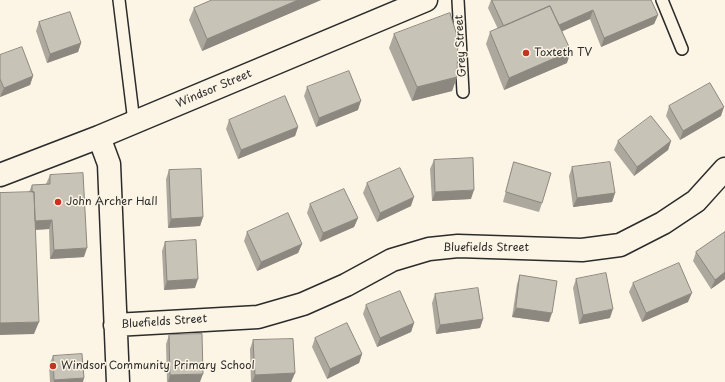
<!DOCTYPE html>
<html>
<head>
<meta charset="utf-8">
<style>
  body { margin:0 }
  canvas { display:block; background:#fcf5e5 }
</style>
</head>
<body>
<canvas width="725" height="382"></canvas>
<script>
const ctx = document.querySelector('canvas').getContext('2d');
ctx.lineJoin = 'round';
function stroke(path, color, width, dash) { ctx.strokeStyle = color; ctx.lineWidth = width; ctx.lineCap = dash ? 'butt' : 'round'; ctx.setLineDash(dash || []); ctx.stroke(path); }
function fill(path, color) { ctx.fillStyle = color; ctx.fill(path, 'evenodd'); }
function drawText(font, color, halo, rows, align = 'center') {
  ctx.font = font + ' "Playpen Sans",sans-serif'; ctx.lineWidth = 3; ctx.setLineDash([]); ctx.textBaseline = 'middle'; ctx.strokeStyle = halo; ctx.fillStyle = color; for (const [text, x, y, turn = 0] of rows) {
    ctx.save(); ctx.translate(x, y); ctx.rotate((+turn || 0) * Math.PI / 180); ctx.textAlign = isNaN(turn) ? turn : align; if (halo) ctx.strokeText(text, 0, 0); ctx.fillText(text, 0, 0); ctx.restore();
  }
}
const lane = new Path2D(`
  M 119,0 L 134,122
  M 458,0 L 463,92
  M 662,0 L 682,49`);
const street = new Path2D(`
  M 99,137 L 109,164 L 118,382
  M 0,175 L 99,137 L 426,0
  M 115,325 L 258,317 L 303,304 L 346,285 L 392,260 L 429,249 L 458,246 L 582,250 L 620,245 L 663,223 L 696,201 L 725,169`);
stroke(lane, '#2b2b2b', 14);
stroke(street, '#2b2b2b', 25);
stroke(lane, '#fcf5e5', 11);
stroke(street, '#fcf5e5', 22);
fill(new Path2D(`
  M 212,0 L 321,0 L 202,51 L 189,20 L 194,8 Z
  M 491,0 L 651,0 L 658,15 L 654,24 L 601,47 L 590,19 L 562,31 L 567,63 L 504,90 L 486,44 L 490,32 L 498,29 L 488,8 Z
  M 39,22 L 81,43 L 78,52 L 47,63 L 36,31 Z
  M 394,34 L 457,77 L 452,91 L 412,101 L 389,48 Z
  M 0,55 L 33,76 L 30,85 L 0,97 Z
  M 307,87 L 358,110 L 316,127 L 304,96 Z
  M 669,106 L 721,116 L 680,140 L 666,116 Z
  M 229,120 L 298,127 L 295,136 L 238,159 L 226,129 Z
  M 618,141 L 671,141 L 668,150 L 634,176 L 614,150 Z
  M 434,160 L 471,199 L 432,201 L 430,169 Z
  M 514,162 L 542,203 L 539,212 L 503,202 L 511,172 Z
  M 572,167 L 615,193 L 612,202 L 573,207 L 569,176 Z
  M 169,170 L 203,217 L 200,226 L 168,228 L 166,179 Z
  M 50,175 L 84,257 L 50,259 L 49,229 L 35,230 L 34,334 L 29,192 L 32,185 L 46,184 Z
  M 367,183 L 411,206 L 377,222 L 363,193 Z
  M 310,204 L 358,218 L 354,227 L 320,242 L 307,213 Z
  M 247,232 L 302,244 L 298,253 L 257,271 L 244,241 Z
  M 725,232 L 725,279 L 711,289 L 693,261 L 696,252 Z
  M 165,242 L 195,288 L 164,290 L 162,251 Z
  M 520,275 L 549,322 L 512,317 L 517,284 Z
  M 576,279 L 610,318 L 579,324 L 573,288 Z
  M 633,283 L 688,302 L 642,322 L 629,292 Z
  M 435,294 L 483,319 L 480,328 L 436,334 L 432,303 Z
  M 366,305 L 414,323 L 411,332 L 377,347 L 363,314 Z
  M 169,335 L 200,382 L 167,382 L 166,344 Z
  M 315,338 L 362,354 L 359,363 L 327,379 L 312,347 Z
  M 253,340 L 295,373 L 291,382 L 251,382 L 250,349 Z
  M 53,356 L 83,382 L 50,382 L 49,365 Z`), '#aca89d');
fill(new Path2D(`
  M 298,0 L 321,0 L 202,51 L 207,39 Z
  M 593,10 L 590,19 L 554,35 L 557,26 Z
  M 658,15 L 654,24 L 601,47 L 604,38 Z
  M 81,43 L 78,52 L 47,63 L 50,54 Z
  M 571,51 L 567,63 L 504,90 L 509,78 Z
  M 33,76 L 30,85 L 0,97 L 4,88 Z
  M 457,77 L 452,91 L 412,101 L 417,87 Z
  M 361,101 L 358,110 L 316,127 L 319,118 Z
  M 724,107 L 721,116 L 680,140 L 683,131 Z
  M 298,127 L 295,136 L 238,159 L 241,150 Z
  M 671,141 L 668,150 L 634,176 L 637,167 Z
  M 474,190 L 471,199 L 432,201 L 435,192 Z
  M 615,193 L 612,202 L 573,207 L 577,198 Z
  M 414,197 L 411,206 L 377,222 L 380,213 Z
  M 203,217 L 200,226 L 168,228 L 171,219 Z
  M 358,218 L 354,227 L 320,242 L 323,233 Z
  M 52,220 L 49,229 L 31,230 L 34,221 Z
  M 302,244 L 298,253 L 257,271 L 261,262 Z
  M 87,248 L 84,257 L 50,259 L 54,250 Z
  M 725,272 L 725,279 L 711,289 L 715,280 Z
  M 198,279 L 195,288 L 164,290 L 167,281 Z
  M 692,293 L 688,302 L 642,322 L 646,313 Z
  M 516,308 L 552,313 L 549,322 L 512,317 Z
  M 613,309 L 610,318 L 579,324 L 583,315 Z
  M 483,319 L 480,328 L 436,334 L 440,325 Z
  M 39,322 L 34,334 L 0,335 L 0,323 Z
  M 414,323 L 411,332 L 377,347 L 380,338 Z
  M 362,354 L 359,363 L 327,379 L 330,369 Z
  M 295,373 L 291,382 L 252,382 L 255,375 Z
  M 203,374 L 200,382 L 168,382 L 170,375 Z
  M 84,378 L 83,382 L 54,382 L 54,380 Z`), '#8c8880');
const building = new Path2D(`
  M 212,0 L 298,0 L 207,39 L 194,8 Z
  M 492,0 L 651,0 L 658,15 L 604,38 L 593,10 L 559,25 L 550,6 L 504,26 Z
  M 550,6 L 571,51 L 509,78 L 490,32 Z
  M 70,12 L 81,43 L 50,54 L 39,22 Z
  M 450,13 L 458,39 L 457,77 L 417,87 L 394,34 Z
  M 22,47 L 33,76 L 4,88 L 0,79 L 0,55 Z
  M 349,71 L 361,101 L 319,118 L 307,87 Z
  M 710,83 L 724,107 L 683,131 L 669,106 Z
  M 285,96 L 298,127 L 241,150 L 229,120 Z
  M 651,116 L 671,141 L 637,167 L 618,141 Z
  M 473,158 L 474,190 L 435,192 L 434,160 Z
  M 514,162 L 551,173 L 542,203 L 506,192 Z
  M 610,162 L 615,193 L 577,198 L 572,167 Z
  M 400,168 L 414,197 L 380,213 L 367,183 Z
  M 201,169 L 203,217 L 171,219 L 169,170 Z
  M 83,173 L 87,248 L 54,250 L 52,220 L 35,221 L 34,192 L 32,192 L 32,185 L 50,184 L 50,175 Z
  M 344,189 L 358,218 L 323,233 L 310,204 Z
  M 34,192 L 39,322 L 0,323 L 0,193 Z
  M 288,213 L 302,244 L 261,262 L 247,232 Z
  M 725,232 L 725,272 L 715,280 L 696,252 Z
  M 196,240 L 198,279 L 167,281 L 165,242 Z
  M 679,263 L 692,293 L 646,313 L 633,283 Z
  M 606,273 L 613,309 L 583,315 L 576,279 Z
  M 520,275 L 557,281 L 552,313 L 516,308 Z
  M 478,288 L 483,319 L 440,325 L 435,294 Z
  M 400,291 L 414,323 L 380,338 L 366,305 Z
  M 347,323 L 362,354 L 330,369 L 315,338 Z
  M 202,334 L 203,374 L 170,375 L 169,335 Z
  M 293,339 L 295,373 L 255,375 L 253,340 Z
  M 82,354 L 84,378 L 54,380 L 53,356 Z`);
fill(building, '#c8c3b7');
stroke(building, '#8c8880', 1);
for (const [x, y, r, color] of [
  [526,53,4,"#c8321e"],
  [58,202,4,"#c8321e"],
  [53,366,4,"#c8321e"]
]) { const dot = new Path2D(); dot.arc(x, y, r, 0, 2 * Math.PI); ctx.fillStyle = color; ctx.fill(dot); stroke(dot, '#fcf5e5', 1.5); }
drawText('11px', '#2b2b2b', '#fcf5e5', [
  ["Grey Street",461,46,-93],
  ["Windsor Street",214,89,-23],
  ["Bluefields Street",486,248],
  ["Bluefields Street",164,322,-4]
]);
drawText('11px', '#2b2b2b', '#fcf5e5', [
  ["Toxteth TV",534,53],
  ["John Archer Hall",66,202],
  ["Windsor Community Primary School",61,366]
], 'left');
</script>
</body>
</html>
